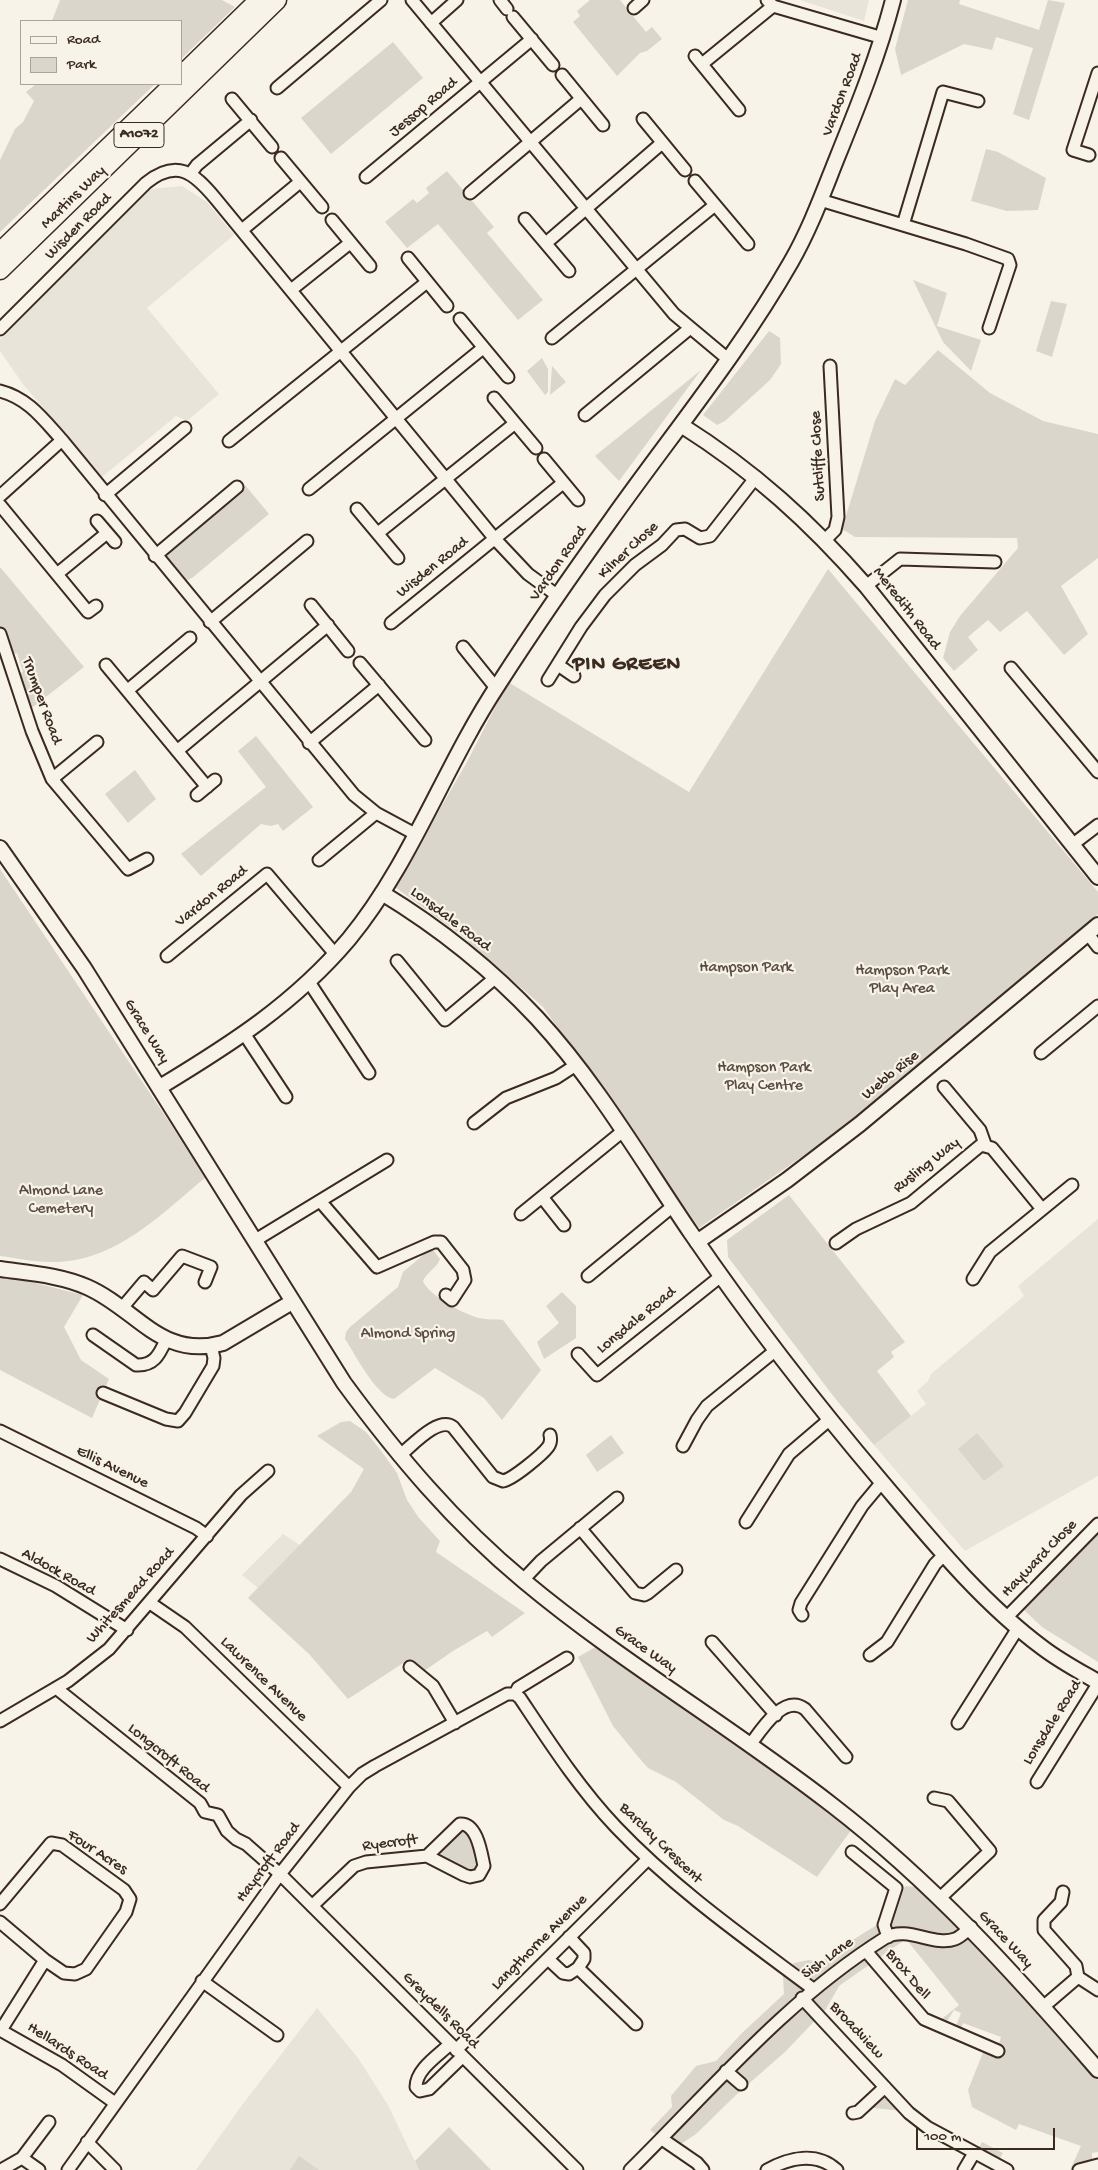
<!DOCTYPE html>
<html>
<head>
<meta charset="utf-8">
<style>
  body { margin:0 }
  #map { position:relative; width:1098px; height:2170px; overflow:hidden; background:#f7f3e8; font-family:"Gochi Hand",sans-serif }
  canvas { display:block }
  .legend { position:absolute; left:20px; top:20px; width:162px; height:65px; box-sizing:border-box; background:#f7f3e8; border:1px solid #aca397; margin:0; padding:6px 9px; list-style:none; font-size:15px; color:#3b2a1e }
  .legend li { display:flex; align-items:center; gap:10px; height:25px }
  .legend b { width:25px; border:1px solid #aca397 }
  .scale { position:absolute; left:916px; top:2128px; width:139px; height:22px; box-sizing:border-box; border:2px solid #3b2a1e; border-top:0; padding-left:6px; font-size:15px; line-height:18px; white-space:nowrap; color:#3b2a1e; -webkit-text-stroke:4px #f7f3e8; paint-order:stroke }
</style>
</head>
<body>
<div id="map">
<canvas width="1098" height="2170"></canvas>
<ul class="legend">
<li><b style="height:6px;background:#f7f3e8"></b>Road</li>
<li><b style="height:14px;background:#dbd6cb"></b>Park</li>
</ul>
<div class="scale">100 m</div>
</div>
<script>
const ctx = document.querySelector('canvas').getContext('2d');
ctx.lineJoin = 'round';
function fill(path, color) { ctx.fillStyle = color; ctx.fill(path, 'evenodd'); }
function stroke(path, color, width, dash) { ctx.strokeStyle = color; ctx.lineWidth = width; ctx.lineCap = dash ? 'butt' : 'round'; ctx.setLineDash(dash || []); ctx.stroke(path); }
function drawText(font, color, halo, rows, align = 'center') {
  ctx.font = font + ' "Gochi Hand",sans-serif'; ctx.lineWidth = 4.5; ctx.setLineDash([]); ctx.textBaseline = 'middle'; ctx.strokeStyle = halo; ctx.fillStyle = color; for (const [text, x, y, turn = 0] of rows) {
    ctx.save(); ctx.translate(x, y); ctx.rotate((+turn || 0) * Math.PI / 180); ctx.textAlign = isNaN(turn) ? turn : align; if (halo) ctx.strokeText(text, 0, 0); ctx.fillText(text, 0, 0); ctx.restore();
  }
}
fill(new Path2D(`
  M 800,0 L 869,0 L 864,21 Z
  M 182,186 L 207,202 L 234,235 L 147,308 L 219,394 L 187,421 L 176,416 L 102,477 L 22,383 L 0,351 L 0,339 L 150,189 Z
  M 1098,1219 L 1098,1476 L 965,1551 L 874,1445 L 926,1404 L 917,1391 L 928,1381 L 931,1374 L 1024,1296 L 1018,1286 Z
  M 283,1534 L 300,1545 L 258,1588 L 242,1575 Z
  M 317,2008 L 358,2058 L 388,2105 L 419,2170 L 196,2170 L 242,2105 Z`), '#e9e4d9');
fill(new Path2D(`
  M 60,0 L 222,0 L 235,7 L 181,59 L 181,21 L 52,21 Z
  M 590,0 L 620,0 L 646,32 L 652,27 L 662,39 L 647,51 L 640,53 L 617,76 L 573,22 L 580,16 L 577,11 Z
  M 908,0 L 960,0 L 959,4 L 1039,30 L 1048,0 L 1065,3 L 1029,120 L 1013,114 L 1033,48 L 996,37 L 992,50 L 964,44 L 901,75 L 895,49 Z
  M 393,42 L 423,78 L 331,154 L 301,118 Z
  M 36,84 L 155,84 L 0,232 L 0,160 L 15,129 L 23,122 L 34,101 L 26,92 Z
  M 986,149 L 998,152 L 1046,178 L 1038,210 L 1007,211 L 971,201 Z
  M 447,171 L 494,227 L 487,233 L 543,300 L 518,320 L 438,224 L 407,248 L 385,222 L 413,199 L 417,203 L 429,193 L 426,188 Z
  M 913,280 L 947,293 L 937,326 L 981,340 L 971,371 L 943,342 Z
  M 1051,301 L 1067,304 L 1052,357 L 1036,351 Z
  M 769,331 L 780,338 L 781,364 L 770,380 L 725,421 L 717,425 L 703,415 Z
  M 938,350 L 990,393 L 1043,421 L 1098,434 L 1098,558 L 1061,586 L 1088,634 L 1064,655 L 1027,611 L 1000,632 L 988,620 L 968,637 L 978,650 L 954,671 L 943,658 L 950,632 L 960,616 L 1018,548 L 1017,538 L 855,537 L 842,529 L 875,421 L 895,379 L 905,385 Z
  M 542,358 L 548,369 L 548,392 L 545,395 L 527,371 Z
  M 552,366 L 566,382 L 550,395 Z
  M 701,370 L 619,481 L 595,456 Z
  M 245,485 L 269,514 L 192,578 L 183,582 L 164,557 L 167,550 Z
  M 0,567 L 84,667 L 28,711 L 16,675 L 23,672 L 17,653 L 9,655 L 0,628 Z
  M 828,569 L 1098,892 L 1098,914 L 941,1045 L 858,1118 L 699,1228 L 543,1007 L 462,936 L 395,887 L 467,762 L 508,682 L 689,792 Z
  M 256,736 L 313,807 L 283,831 L 278,824 L 271,826 L 261,824 L 201,876 L 181,854 L 266,787 L 238,751 Z
  M 135,770 L 156,799 L 128,823 L 105,794 Z
  M 0,869 L 206,1177 C 160,1215 114,1264 49,1262 C 33,1262 16,1258 0,1256 Z
  M 789,1195 L 905,1342 L 891,1352 L 894,1357 L 877,1371 L 911,1416 L 874,1445 L 834,1397 L 728,1257 L 727,1240 Z
  M 428,1251 L 434,1251 L 440,1259 C 437,1268 427,1272 423,1281 C 427,1294 465,1315 479,1318 C 487,1320 495,1319 503,1320 L 541,1370 L 502,1420 L 484,1398 L 435,1368 L 394,1399 C 376,1396 355,1354 345,1339 L 346,1332 L 350,1327 L 398,1287 L 403,1272 Z
  M 0,1274 L 83,1295 L 64,1327 L 81,1360 L 109,1379 L 92,1418 L 0,1370 Z
  M 562,1292 L 576,1306 L 576,1338 L 544,1359 L 537,1342 L 559,1323 L 546,1306 Z
  M 350,1421 L 366,1432 L 382,1452 L 397,1473 L 407,1500 L 419,1518 L 440,1541 L 436,1552 L 525,1613 L 492,1637 L 487,1631 L 453,1651 L 424,1671 L 408,1660 L 348,1699 L 309,1654 L 248,1598 L 351,1492 L 364,1469 L 317,1436 L 341,1422 Z
  M 977,1433 L 1004,1466 L 984,1481 L 958,1449 Z
  M 611,1435 L 624,1453 L 597,1472 L 586,1455 Z
  M 1098,1533 L 1098,1662 L 1042,1627 L 1024,1610 Z
  M 599,1645 L 747,1750 L 852,1829 L 817,1877 L 738,1826 L 724,1820 L 676,1782 L 648,1768 L 640,1759 L 613,1726 L 578,1657 Z
  M 458,1829 L 470,1832 L 480,1867 L 473,1873 L 436,1853 Z
  M 905,1886 L 918,1887 L 1004,1973 L 1098,2080 L 1098,2152 L 1092,2153 L 1092,2161 L 1070,2170 L 1081,2146 L 1019,2124 L 1016,2130 L 972,2107 L 968,2090 L 984,2050 L 998,2047 L 1001,2037 L 963,2023 L 960,2031 L 956,2026 L 961,2013 L 954,2010 L 946,2023 L 938,2022 L 959,2005 L 906,1939 L 839,1986 L 826,2009 L 786,2051 L 736,2095 L 696,2134 L 675,2148 L 650,2130 L 672,2107 L 671,2096 L 696,2066 L 716,2061 L 742,2033 L 784,1994 L 783,1976 L 794,1963 L 809,1960 L 821,1962 L 835,1951 L 888,1918 L 893,1922 Z
  M 884,2095 L 886,2096 L 902,2111 L 874,2108 L 870,2105 Z
  M 449,2127 L 491,2170 L 419,2170 L 415,2161 Z
  M 982,2142 L 1003,2153 L 999,2160 L 978,2150 Z
  M 299,2156 L 319,2170 L 290,2170 Z`), '#dbd6cb');
const minor = new Path2D(`
  M 412,0 L 674,314 L 729,360
  M 500,0 L 507,9
  M 767,0 L 773,6 L 883,38
  M 634,8 L 643,0
  M 513,17 L 553,65
  M 431,23 L 457,0
  M 695,56 L 739,110
  M 702,64 L 773,6
  M 562,75 L 603,125
  M 277,88 L 381,0
  M 232,99 L 272,147
  M 643,119 L 685,170
  M 1089,155 L 1073,150 L 1098,73
  M 281,158 L 322,207
  M 191,173 L 197,165 L 251,120
  M 366,177 L 532,39
  M 695,181 L 748,244
  M 470,193 L 581,99
  M 820,200 L 966,244 L 1008,259 L 1010,265 L 989,328
  M 525,219 L 569,271
  M 332,220 L 370,266
  M 903,225 L 943,92 L 978,101
  M 242,230 L 300,182
  M 546,243 L 662,143
  M 408,258 L 447,306
  M 291,290 L 350,243
  M 460,319 L 508,377
  M 0,329 L 146,183 C 177,158 194,173 215,198 L 495,539 L 528,574 L 558,596
  M 552,338 L 715,205
  M 0,391 C 28,398 43,419 62,440 L 354,795 L 376,813 L 415,834
  M 494,398 L 536,448
  M 585,415 L 689,329
  M 229,441 L 427,282
  M 544,459 L 578,500
  M 309,489 L 483,348
  M 105,495 L 185,428
  M 0,496 L 62,440
  M 0,505 L 88,612 L 96,606
  M 357,509 L 398,558
  M 97,521 L 115,542
  M 378,533 L 514,424
  M 825,540 L 835,530 L 838,517 L 830,366
  M 155,556 L 237,487
  M 57,574 L 107,533
  M 866,586 L 900,559 L 995,562
  M 311,605 L 348,651
  M 210,622 L 307,541
  M 391,623 L 563,483
  M 0,634 L 32,731 L 52,779 L 128,869 L 147,859
  M 463,647 L 496,688
  M 360,663 L 425,740
  M 106,665 L 207,787
  M 558,665 L 574,676
  M 1011,668 L 1098,772
  M 548,680 L 581,627 L 605,595 L 635,565 L 662,545 L 676,530 L 685,529 L 700,538 L 710,536 L 756,477
  M 128,690 L 190,638
  M 309,743 L 379,685
  M 177,751 L 328,625
  M 52,779 L 97,742
  M 197,795 L 215,780
  M 1072,845 L 1098,825
  M 319,860 L 376,813
  M 1088,934 L 1098,947
  M 167,956 L 267,874 L 335,954
  M 397,961 L 445,1020 L 495,978
  M 309,982 L 369,1073
  M 245,1035 L 286,1097
  M 1041,1053 L 1098,1006
  M 944,1087 L 980,1130 L 985,1144
  M 474,1123 L 506,1098 L 556,1078 L 576,1065
  M 542,1197 L 564,1225
  M 320,1201 L 377,1267 L 434,1242 L 441,1242 L 463,1270 L 465,1280 L 452,1300 L 446,1295
  M 521,1214 L 623,1131
  M 254,1241 L 387,1160
  M 836,1243 L 856,1229 L 911,1203 L 981,1145 L 992,1148 L 1042,1209
  M 588,1276 L 673,1206
  M 973,1279 L 990,1252 L 1072,1185
  M 122,1308 L 144,1282 L 153,1290 L 182,1256 L 211,1267 L 205,1282
  M 93,1335 L 136,1365 C 154,1366 159,1355 166,1340
  M 578,1354 L 597,1375 L 721,1276
  M 103,1393 L 166,1419 L 178,1421 L 185,1413 L 213,1366 L 214,1358 L 211,1346
  M 0,1431 L 196,1528 L 207,1536
  M 683,1446 L 697,1420 L 707,1406 L 776,1350
  M 399,1456 C 412,1446 438,1416 453,1427 L 493,1477 L 503,1481 C 513,1479 542,1455 548,1447 C 551,1443 551,1439 550,1435
  M 746,1522 L 789,1454 L 830,1419
  M 580,1528 L 635,1593 L 644,1595 L 648,1593 L 676,1570
  M 0,1559 L 56,1586 L 127,1630
  M 523,1580 L 541,1561 L 617,1498
  M 150,1603 L 185,1627 L 349,1787
  M 802,1615 L 799,1610 L 801,1603 L 862,1506 L 882,1482
  M 1006,1618 L 1098,1524
  M 712,1642 L 776,1715
  M 870,1655 L 887,1642 L 935,1564 L 945,1554
  M 410,1667 L 433,1686 L 455,1723
  M 56,1688 L 200,1803 L 205,1812 L 218,1815 L 227,1831 L 236,1839 L 246,1844 L 280,1874 L 577,2170
  M 515,1694 L 520,1698 C 550,1743 579,1788 616,1827 C 675,1889 745,1938 813,1989
  M 515,1694 L 518,1688 L 567,1658
  M 0,1721 L 68,1681 L 109,1649 L 241,1495 L 268,1471
  M 958,1723 L 1018,1628
  M 750,1745 C 761,1730 784,1693 805,1709 L 846,1757
  M 1037,1782 L 1098,1684
  M 934,1798 L 948,1801 L 990,1851 L 940,1898
  M 852,1852 L 896,1888 L 884,1925 L 888,1937
  M 0,1904 L 51,1843 L 62,1845 L 124,1890 L 130,1899 L 126,1912 L 86,1969 L 75,1974 L 64,1973 L 45,1960 L 0,1922
  M 312,1906 L 354,1866 L 366,1862 L 427,1856 L 460,1824 C 477,1823 481,1852 484,1866 L 479,1875 L 470,1877 L 464,1875 L 427,1856
  M 569,1937 L 584,1953 L 584,1959 L 578,1968
  M 866,1951 L 924,2019 L 998,2051
  M 548,1959 L 563,1973 L 569,1974 L 578,1968 L 636,2024
  M 1078,1977 L 1098,1990
  M 202,1981 L 277,2035
  M 802,1998 L 909,2113 L 927,2127 L 1007,2170
  M 1043,2007 L 1078,1977 L 1076,1966 L 1044,1930 L 1044,1920 L 1061,1902 L 1063,1892
  M 0,2030 L 62,2065 L 115,2103
  M 1,2030 L 45,1960
  M 450,2044 C 439,2055 416,2069 416,2087 L 420,2091 L 429,2089 L 462,2057
  M 456,2050 L 648,1859
  M 726,2071 L 741,2084
  M 853,2113 L 858,2112 L 885,2087
  M 662,2139 L 697,2163 L 703,2170
  M 87,2142 L 115,2170
  M 22,2158 L 49,2122
  M 1,2170 L 22,2158 L 39,2170
  M 68,2170 L 280,1874 L 349,1787 L 362,1774 L 375,1766 L 507,1694 L 515,1694
  M 630,2170 C 712,2089 786,2000 885,1938 C 907,1925 934,1947 955,1939 C 961,1937 966,1931 971,1927
  M 767,2170 C 789,2158 816,2151 837,2170
  M 964,2170 L 974,2153
  M 1079,2170 L 1098,2165`);
const tertiary = new Path2D(`
  M 681,425 C 754,471 810,522 866,586 L 1098,877
  M 0,848 L 84,968 L 344,1383 C 397,1455 454,1523 524,1581 C 621,1662 732,1727 832,1805 C 932,1882 1016,1975 1098,2070
  M 382,893 C 438,927 492,970 537,1018 C 597,1083 642,1161 691,1233 C 750,1319 814,1402 882,1482 C 931,1540 981,1602 1043,1648 C 1060,1661 1079,1671 1098,1682
  M 160,1087 C 231,1044 294,1004 349,939 C 411,864 444,767 498,685 C 534,629 572,574 611,520 C 672,434 739,353 791,262 C 810,229 823,193 837,158 C 858,106 879,54 893,0
  M 697,1242 L 787,1180 L 860,1124 L 1098,925
  M 0,1269 C 28,1273 60,1275 87,1287 C 137,1309 161,1360 223,1343 L 292,1302`);
const primary = new Path2D(`
  M 181,76 L 259,0
  M 0,252 L 174,84
  M 0,270 L 277,0`);
stroke(minor, '#3b2a1e', 15);
stroke(tertiary, '#3b2a1e', 18);
stroke(primary, '#3b2a1e', 21);
stroke(minor, '#f7f3e8', 11);
stroke(tertiary, '#f7f3e8', 14);
stroke(primary, '#f7f3e8', 18);
for (const [x, y, w] of [
  [139,135,50]
]) { const box = new Path2D(); box.roundRect(x - w / 2, y - 12.5, w, 25, 4); ctx.fillStyle = '#f7f3e8'; ctx.fill(box); stroke(box, '#3b2a1e', 1); }
drawText('bold 15px', '#3b2a1e', null, [
  ["A1072",139,135]
]);
drawText('16px', '#3b2a1e', '#f7f3e8', [
  ["Vardon Road",843,95,-69],
  ["Jessop Road",424,108,-40],
  ["Martins Way",74,198,-44],
  ["Wisden Road",79,227,-45],
  ["Sutcliffe Close",819,456,-93],
  ["Kilner Close",629,551,-43],
  ["Vardon Road",559,564,-55],
  ["Wisden Road",433,568,-39],
  ["Meredith Road",906,609,52],
  ["Trumper Road",41,701,70],
  ["Vardon Road",212,897,-39],
  ["Lonsdale Road",450,920,37],
  ["Grace Way",146,1032,58],
  ["Webb Rise",891,1076,-39],
  ["Rusling Way",927,1166,-38],
  ["Lonsdale Road",637,1321,-39],
  ["Ellis Avenue",112,1468,26],
  ["Hayward Close",1040,1559,-46],
  ["Aldock Road",58,1573,29],
  ["Whitesmead Road",131,1596,-48],
  ["Grace Way",645,1650,35],
  ["Lawrence Avenue",263,1680,44],
  ["Lonsdale Road",1053,1723,-58],
  ["Longcroft Road",168,1759,39],
  ["Ryecroft",390,1844,-7],
  ["Barclay Crescent",660,1844,44],
  ["Four Acres",97,1853,33],
  ["Haycroft Road",269,1863,-53],
  ["Grace Way",1005,1940,47],
  ["Langthorne Avenue",540,1943,-45],
  ["Sish Lane",828,1959,-36],
  ["Brox Dell",907,1975,50],
  ["Greydells Road",440,2011,45],
  ["Broadview",856,2031,47],
  ["Hellards Road",67,2052,33]
]);
drawText('16px', '#5b4c41', '#f7f3e8', [
  ["Hampson Park",746,969],
  ["Hampson Park",902,972],
  ["Play Area",902,990],
  ["Hampson Park",764,1069],
  ["Play Centre",764,1087],
  ["Almond Lane",61,1192],
  ["Cemetery",61,1210],
  ["Almond Spring",408,1335]
]);
ctx.letterSpacing = '1px';
drawText('bold 21px', '#3b2a1e', '#f7f3e8', [
  ["PIN GREEN",627,666]
]);
ctx.letterSpacing = '0px';
</script>
</body>
</html>
